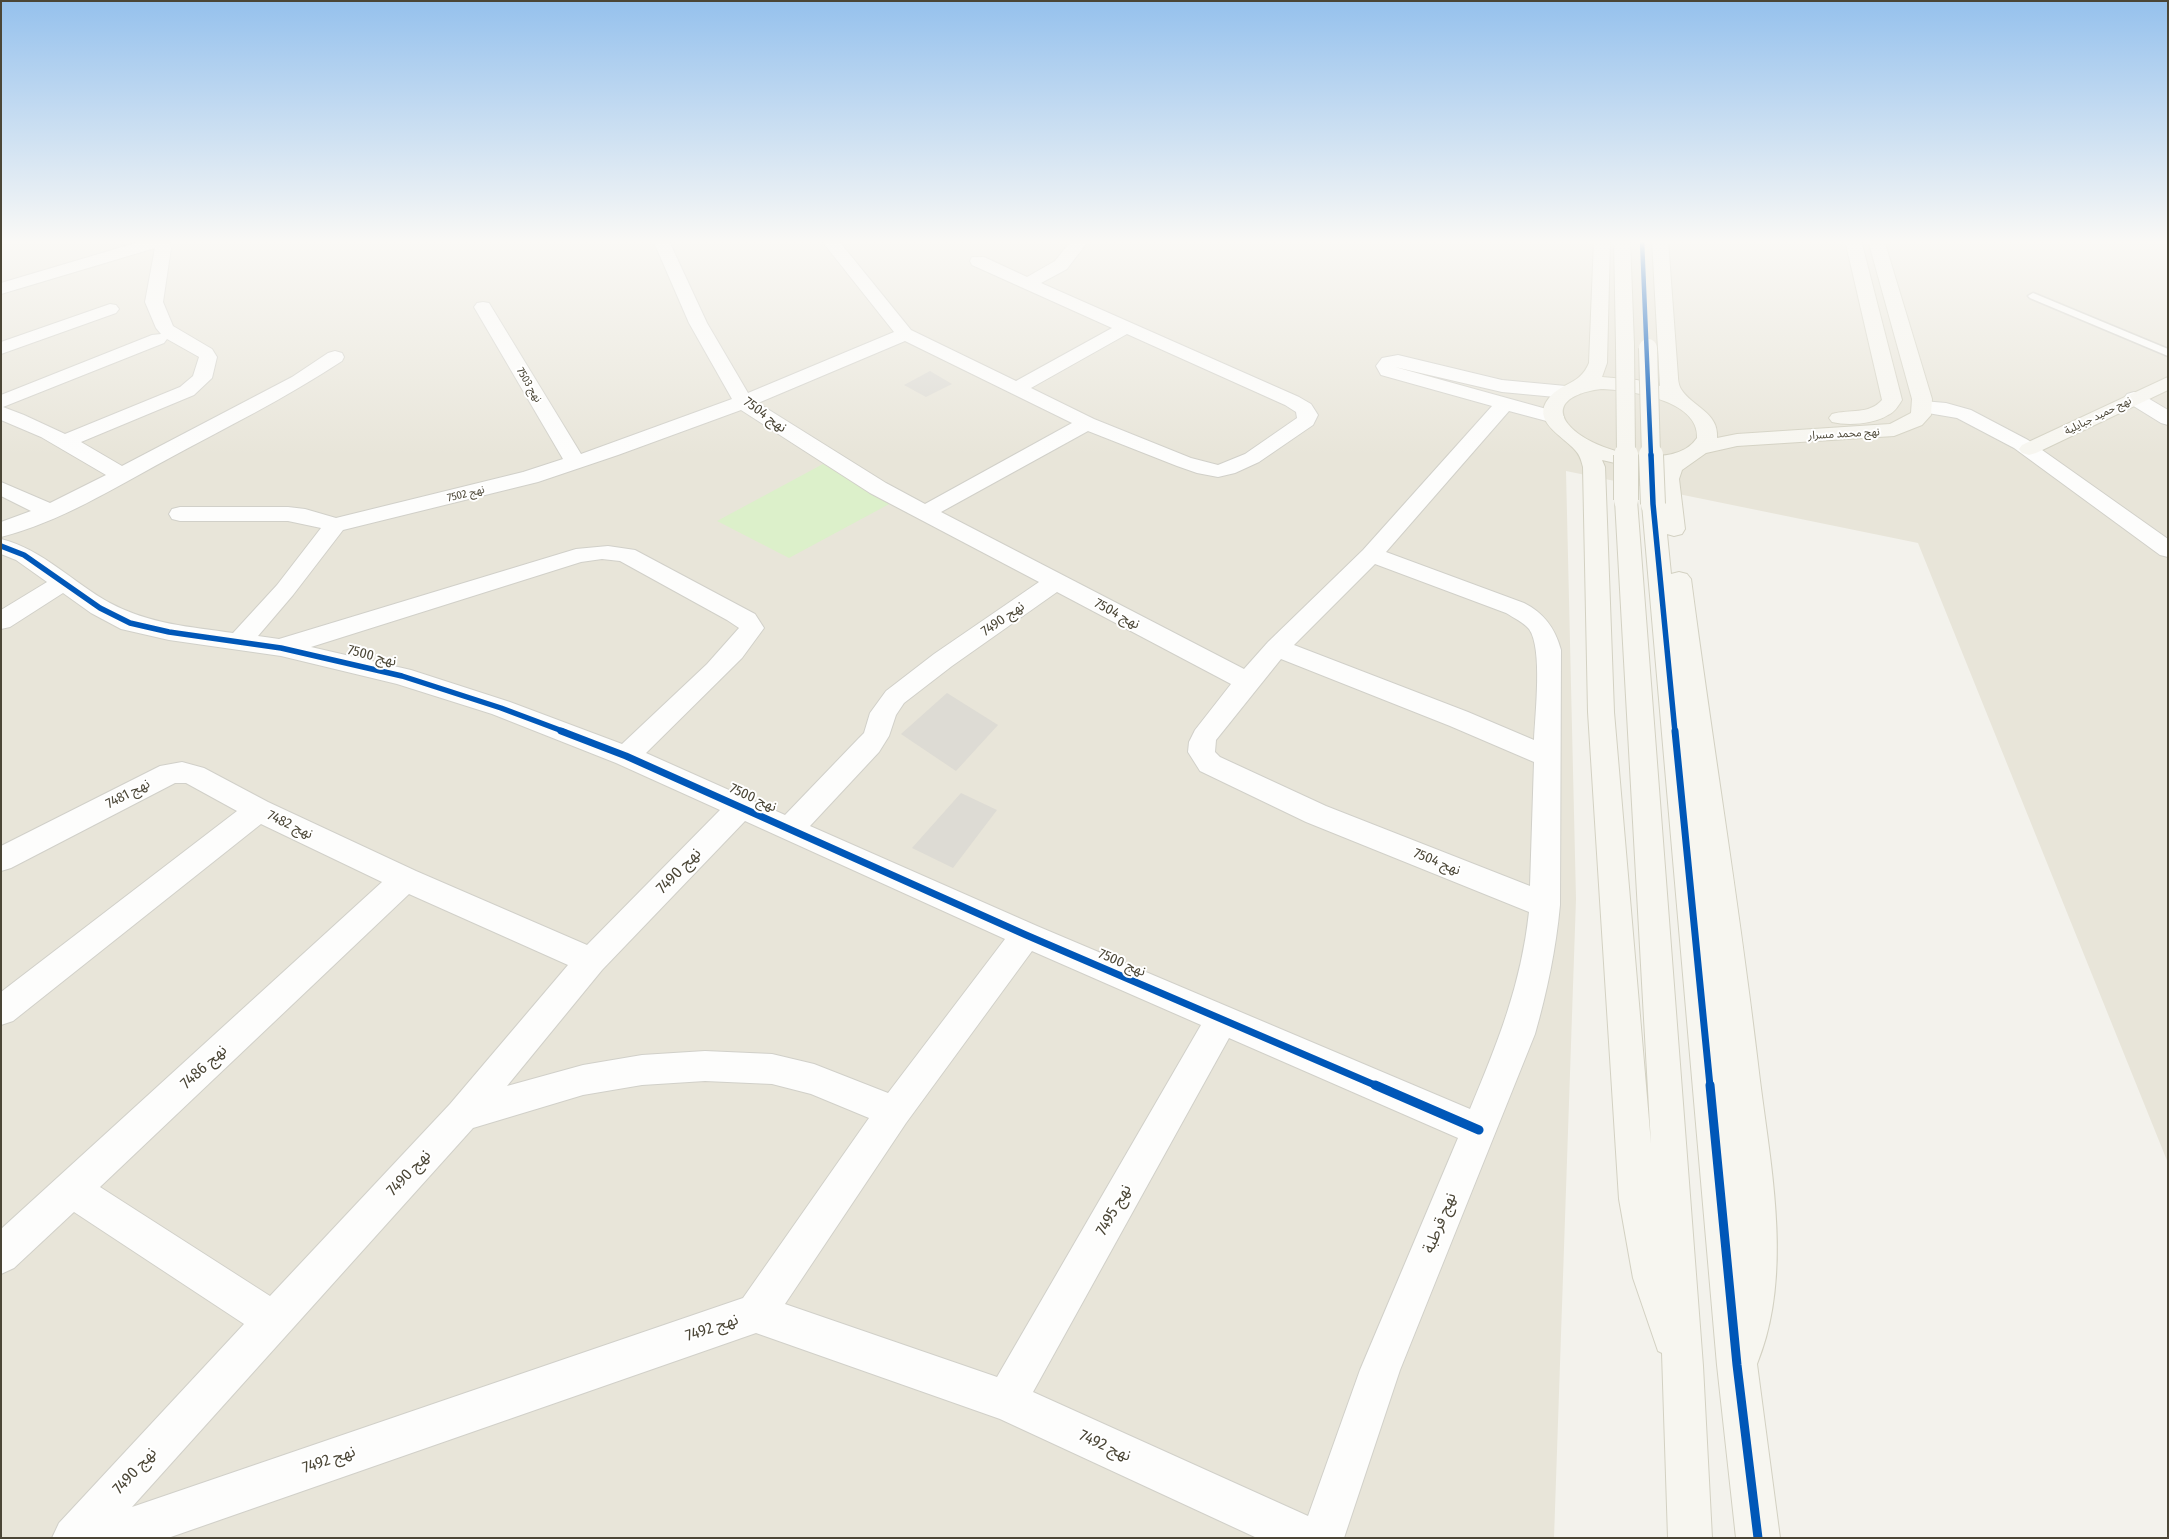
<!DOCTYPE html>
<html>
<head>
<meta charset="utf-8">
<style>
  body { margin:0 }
  #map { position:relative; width:2169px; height:1539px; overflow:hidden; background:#f3f2ec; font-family:"Fira Sans Condensed",sans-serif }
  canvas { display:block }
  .frame { position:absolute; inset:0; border:2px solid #4b4636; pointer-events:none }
</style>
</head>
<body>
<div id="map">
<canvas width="2169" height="1539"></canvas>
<div class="frame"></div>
</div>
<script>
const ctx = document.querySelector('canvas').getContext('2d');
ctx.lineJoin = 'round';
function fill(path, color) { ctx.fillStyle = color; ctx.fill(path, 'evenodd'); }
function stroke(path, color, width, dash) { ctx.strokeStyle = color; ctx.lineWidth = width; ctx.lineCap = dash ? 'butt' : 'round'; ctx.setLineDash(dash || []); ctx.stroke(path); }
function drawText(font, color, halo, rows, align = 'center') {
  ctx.font = font + ' "Fira Sans Condensed","Noto Sans Arabic",sans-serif'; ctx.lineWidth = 4; ctx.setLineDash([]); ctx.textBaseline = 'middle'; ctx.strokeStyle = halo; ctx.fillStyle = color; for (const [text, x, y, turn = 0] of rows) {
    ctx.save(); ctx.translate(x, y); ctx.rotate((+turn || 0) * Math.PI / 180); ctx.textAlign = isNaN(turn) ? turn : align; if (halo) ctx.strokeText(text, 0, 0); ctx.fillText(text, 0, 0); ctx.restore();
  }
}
fill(new Path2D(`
  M 1,240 L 2168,240 L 2168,1163 L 1918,543 L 1566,471 L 1576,899 L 1554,1538 L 1,1538 Z`), '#e8e5d9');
fill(new Path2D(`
  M 823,464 L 893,502 L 789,558 L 717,521 Z`), '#dcf0ca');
fill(new Path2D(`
  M 930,371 L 952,384 L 926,397 L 904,385 Z
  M 947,693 L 998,725 L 956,771 L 901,734 Z
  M 961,793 L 997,810 L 953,868 L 912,848 Z`), '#dddbd4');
const lane = new Path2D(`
  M 2033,293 L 2168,349 L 2168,356 L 2030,298 L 2028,296 Z`);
const street = new Path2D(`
  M 137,240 L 172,240 L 169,244 L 171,248 L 163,302 L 173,326 L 212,349 L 217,357 L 212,378 L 194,395 L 81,442 L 122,466 L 292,377 L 328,353 L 335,351 L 342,353 L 344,357 L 342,361 C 286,398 225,428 166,460 C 114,488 60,522 1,537 L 1,522 L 31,511 L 1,496 L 1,482 L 50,503 L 106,475 L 41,437 L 1,420 L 1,395 L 152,335 L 161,334 L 156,328 L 145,302 L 155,248 L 1,294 L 1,283 L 139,242 ZM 167,339 L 199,357 L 193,376 L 180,387 L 65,434 L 24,415 L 3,407 L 164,343 Z
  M 653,240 L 669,241 L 707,323 L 748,393 L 894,332 L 821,240 L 838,240 L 911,330 L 1016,381 L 1112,328 L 972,265 L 970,261 L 972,257 L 984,257 L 1027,277 L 1055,261 L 1072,240 L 1089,240 L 1067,269 L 1041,283 L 1299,397 L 1311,404 L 1318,415 L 1313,425 L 1259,462 L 1235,473 L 1218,477 L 1197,473 L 1177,466 L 1088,431 L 941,512 L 1244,669 L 1268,642 L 1363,550 L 1492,406 L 1381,375 L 1376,366 L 1382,358 L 1398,355 L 1502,380 L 1566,386 L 1573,388 L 1576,392 L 1573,396 L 1566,398 L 1502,392 L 1395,367 L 1561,413 L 1564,417 L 1561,421 L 1554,423 L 1509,411 L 1386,552 L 1524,603 C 1544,613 1555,628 1561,650 L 1560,905 C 1556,949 1547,992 1535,1034 L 1400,1370 L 1344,1538 L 1257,1538 L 1000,1419 L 756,1333 L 168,1538 L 52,1538 L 59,1523 L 244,1324 L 74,1212 L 14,1268 L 1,1274 L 1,1229 L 382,882 L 261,824 L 13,1021 L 1,1025 L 1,992 L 237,811 L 186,783 L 175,783 L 11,868 L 1,871 L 1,846 L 160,766 L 182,762 L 204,768 L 268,802 L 416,871 L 587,945 L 720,810 L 616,763 L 492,714 L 397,684 L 281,656 L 169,640 L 121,629 L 91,613 L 63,593 L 10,627 L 1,629 L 1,610 L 47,582 L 16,560 L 1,554 L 1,539 C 44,550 73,583 110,603 C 149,624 191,627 233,633 L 277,585 L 321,528 L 288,521 L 180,521 L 172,519 L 169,514 L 172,509 L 180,507 L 288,507 L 305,509 L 336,518 L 523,472 L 563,459 L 474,307 L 477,303 L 483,302 L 489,303 L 581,454 L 732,399 L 689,323 ZM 1127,334 L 1285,405 L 1296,412 L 1297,418 L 1245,454 L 1218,465 L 1191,458 L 1094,419 L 1031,388 ZM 905,341 L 1072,423 L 925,504 L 886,483 L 758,403 ZM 741,410 L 870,493 L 1039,582 L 934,654 L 886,691 L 870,713 L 864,733 L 859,738 L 785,815 L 646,753 L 742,658 L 764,628 L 755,614 L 635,550 L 608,546 L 576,549 L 279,639 L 258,636 L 293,595 L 343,530 L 538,482 L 618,455 ZM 602,559 L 620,561 L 727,620 L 739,628 L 707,664 L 622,744 L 510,702 L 411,670 L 311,647 L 581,562 ZM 1375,564 L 1506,613 C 1514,618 1523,622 1529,629 C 1543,648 1535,715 1534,740 L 1468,712 L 1294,645 ZM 1057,592 L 1231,684 L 1195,730 L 1189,742 L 1188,752 L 1200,771 L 1306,822 L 1529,912 C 1521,985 1498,1042 1470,1109 L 1037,926 L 810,826 L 879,752 L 889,736 L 896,715 L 904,703 L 952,666 ZM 1281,659 L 1450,726 L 1534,762 L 1530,886 L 1326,806 L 1220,757 L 1215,752 L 1216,740 ZM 745,821 L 1005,939 L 888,1093 L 814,1064 L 772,1054 L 705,1051 L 642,1055 L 583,1065 L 507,1086 L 602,970 ZM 409,894 L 568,965 L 450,1104 L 270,1296 L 100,1187 ZM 1032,951 L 1201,1025 L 997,1377 L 785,1304 L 906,1123 ZM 1229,1038 L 1458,1138 L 1360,1370 L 1308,1516 L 1033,1392 ZM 705,1081 L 772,1084 L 811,1094 L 869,1118 L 743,1298 L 132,1507 L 473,1128 L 583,1095 L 642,1085 Z
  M 110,304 L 116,305 L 119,309 L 116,313 L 1,354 L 1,342 Z
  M 2134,392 L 2141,394 L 2168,410 L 2168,425 L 2161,423 L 2127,402 L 2124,398 L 2127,394 Z
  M 1923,401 L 1946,403 L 1971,410 L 2028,440 L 2168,539 L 2168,557 L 2160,555 L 2014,448 L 1957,418 L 1916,411 L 1913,407 L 1916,403 Z`);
const secondary = new Path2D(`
  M 1594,240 L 1610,240 L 1607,363 L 1602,377 L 1637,380 L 1660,386 L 1652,240 L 1668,240 L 1678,377 C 1678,380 1679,386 1681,389 C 1692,407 1719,412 1717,438 L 1737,434 L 1890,424 L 1911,413 L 1912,399 L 1868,240 L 1884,240 L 1932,399 L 1931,415 L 1922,425 L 1894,436 L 1737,446 L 1706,453 L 1682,470 L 1679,479 L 1685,529 L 1682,534 L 1674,536 L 1667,534 L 1671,574 L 1679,572 L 1687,574 L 1691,579 C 1712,741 1739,902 1758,1064 C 1769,1160 1795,1272 1757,1364 L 1780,1538 L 1736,1538 L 1717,1365 L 1642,504 L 1645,499 L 1653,497 L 1660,499 L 1657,479 L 1661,468 L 1637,468 L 1602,460 L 1605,467 L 1614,712 L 1651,1144 L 1615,500 L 1618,495 L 1626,493 L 1634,495 L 1637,500 L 1703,1366 L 1712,1538 L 1668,1538 L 1662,1353 L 1658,1351 L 1633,1278 L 1619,1199 L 1588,712 L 1583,467 C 1581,460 1580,455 1575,450 C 1563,436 1530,421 1549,398 C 1562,382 1580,385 1589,363 ZM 1601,389 C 1629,390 1700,400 1697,438 C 1674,473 1590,452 1568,424 C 1550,400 1584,391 1601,389 Z
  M 1614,240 L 1630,240 L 1634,345 L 1632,349 L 1625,351 L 1618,349 L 1616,345 Z
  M 1845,240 L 1861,240 L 1902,400 C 1898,406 1895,412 1888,415 C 1874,424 1848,426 1832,422 L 1829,418 L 1832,414 C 1849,409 1869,415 1882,400 Z
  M 2168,377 L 2168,390 L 2036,453 L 2029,455 L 2022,453 L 2019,449 L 2022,445 Z`);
stroke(lane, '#d1d0c9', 3);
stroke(street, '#d1d0c9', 2);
stroke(secondary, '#d3d1c2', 2);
fill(lane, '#fdfdfc');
fill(street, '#fdfdfc');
fill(secondary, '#f7f6f0');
const secondaryBridgeFar1 = new Path2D(`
  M 1625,345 L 1626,456
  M 1648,348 L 1651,456`);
const secondaryBridge = new Path2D(`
  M 1626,455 L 1626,500
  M 1651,455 L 1653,504`);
stroke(secondaryBridgeFar1, '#d3d1c2', 20, []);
stroke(secondaryBridge, '#d3d1c2', 26, []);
stroke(secondaryBridgeFar1, '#f7f6f0', 18);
stroke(secondaryBridge, '#f7f6f0', 24);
stroke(new Path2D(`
  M 1642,240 L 1651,456`), '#0057b8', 4.5);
stroke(new Path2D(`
  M 1651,455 L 1653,504 L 1675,732
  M 1,546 L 24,555 L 100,608 L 130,623 L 169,632 L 281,648 L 402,676 L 501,708 L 565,732`), '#0057b8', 5.5);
stroke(new Path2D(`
  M 561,731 L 626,756 L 1026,935 L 1377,1086
  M 1675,731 L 1710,1086`), '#0057b8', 7);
stroke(new Path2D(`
  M 1375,1085 L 1479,1130
  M 1710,1085 L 1737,1365 L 1758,1538`), '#0057b8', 9);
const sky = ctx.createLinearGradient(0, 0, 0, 456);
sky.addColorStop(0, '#95c1ed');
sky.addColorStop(0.53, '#faf9f6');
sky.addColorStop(1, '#faf9f600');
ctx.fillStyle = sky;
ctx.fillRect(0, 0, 2169, 456);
drawText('11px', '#4b4636', '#fff', [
  ["نهج 7503",529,385,59],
  ["نهج حميد جبايلية",2098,416,-26],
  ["نهج محمد مسرار",1844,434,-3],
  ["نهج 7502",466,494,-14]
]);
drawText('14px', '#4b4636', '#fff', [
  ["نهج 7504",765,415,36],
  ["نهج 7504",1117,614,28],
  ["نهج 7490",1003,619,-35],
  ["نهج 7500",372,656,14],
  ["نهج 7481",128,794,-28],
  ["نهج 7500",753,798,24],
  ["نهج 7482",290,825,25],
  ["نهج 7504",1437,862,22],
  ["نهج 7500",1122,963,23]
]);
drawText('16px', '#4b4636', '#fff', [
  ["نهج 7490",679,871,-46],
  ["نهج 7486",204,1067,-43],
  ["نهج 7490",409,1173,-47],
  ["نهج 7495",1114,1210,-61],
  ["نهج قرطبة",1440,1223,-68],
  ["نهج 7492",712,1328,-19],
  ["نهج 7492",1105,1446,24],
  ["نهج 7492",329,1460,-19],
  ["نهج 7490",135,1471,-48]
]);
</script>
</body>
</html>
